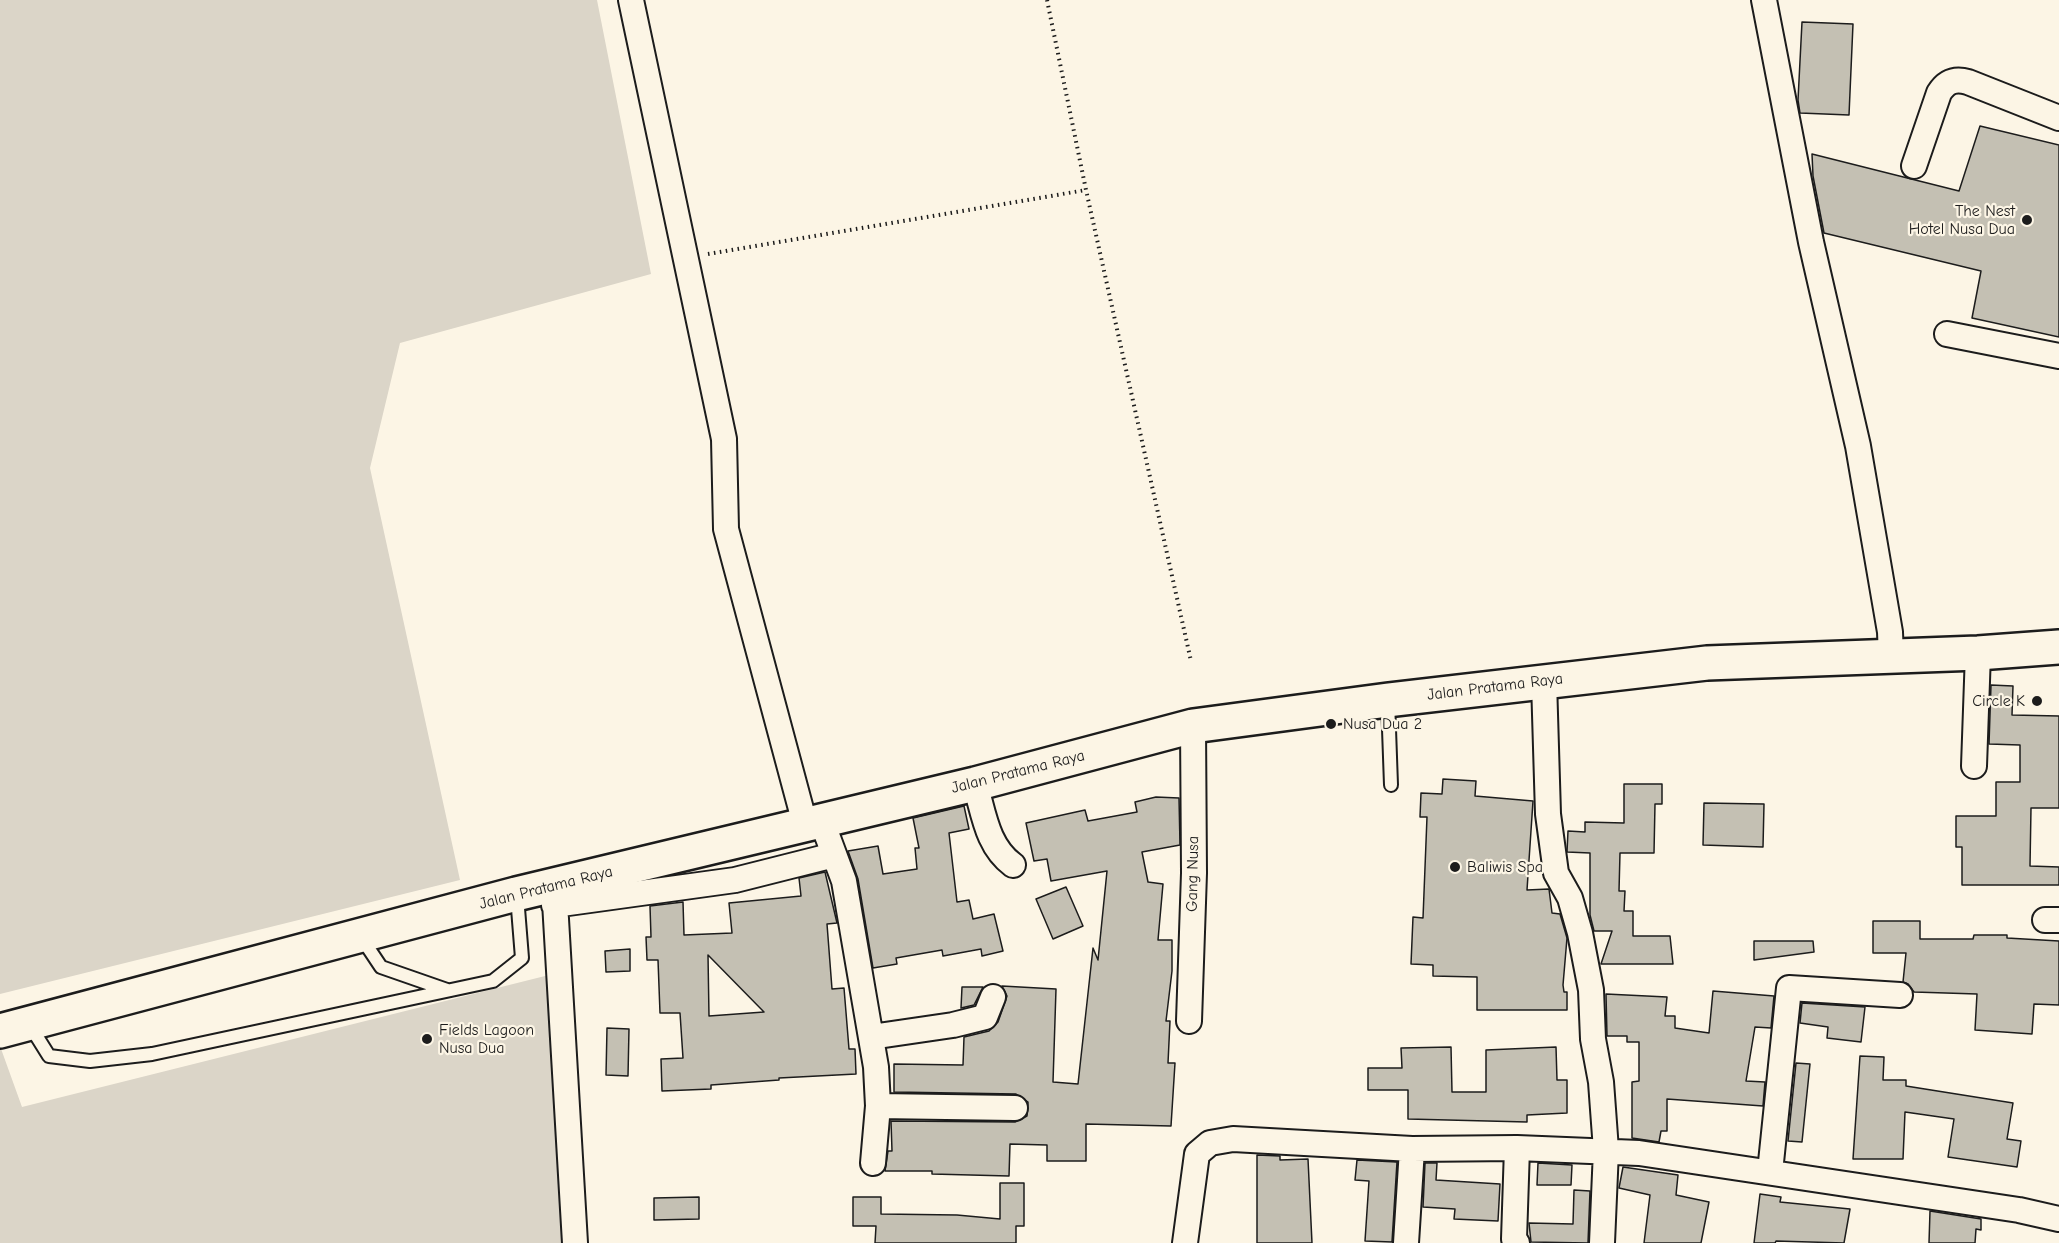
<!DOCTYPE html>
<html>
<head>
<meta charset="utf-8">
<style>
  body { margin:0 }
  canvas { display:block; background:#fcf5e5 }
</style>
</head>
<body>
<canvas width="2059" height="1243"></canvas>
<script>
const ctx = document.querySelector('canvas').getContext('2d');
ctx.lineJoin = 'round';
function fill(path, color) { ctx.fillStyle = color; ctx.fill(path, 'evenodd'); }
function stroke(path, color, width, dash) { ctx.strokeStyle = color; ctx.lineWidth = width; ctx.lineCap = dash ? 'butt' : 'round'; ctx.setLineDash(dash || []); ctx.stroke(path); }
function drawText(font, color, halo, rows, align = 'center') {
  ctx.font = font + ' "Comic Neue",sans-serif'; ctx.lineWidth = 4.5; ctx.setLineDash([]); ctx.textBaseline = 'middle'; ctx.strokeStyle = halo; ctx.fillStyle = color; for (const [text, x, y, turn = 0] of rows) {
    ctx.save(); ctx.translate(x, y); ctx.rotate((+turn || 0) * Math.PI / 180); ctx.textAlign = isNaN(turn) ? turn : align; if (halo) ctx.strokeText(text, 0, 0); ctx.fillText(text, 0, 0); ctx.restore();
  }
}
fill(new Path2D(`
  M 0,0 L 597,0 L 651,274 L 400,343 L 370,468 L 460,880 L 0,994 Z
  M 561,972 L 568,1243 L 0,1243 L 0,1046 L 22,1107 Z`), '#dbd5c8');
const building = new Path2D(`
  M 1802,22 L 1853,24 L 1849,115 L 1800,113 L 1798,100 Z
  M 1980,126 L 2059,145 L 2059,337 L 1972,318 L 1981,271 L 1824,233 L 1813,176 L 1812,154 L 1959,191 Z
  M 1991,685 L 2013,686 L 2012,715 L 2059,716 L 2059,808 L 2031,808 L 2030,866 L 2059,867 L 2059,885 L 1962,885 L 1962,847 L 1956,847 L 1956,816 L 1996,816 L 1996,782 L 2020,782 L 2020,745 L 1989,744 Z
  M 1443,779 L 1476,781 L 1475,796 L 1533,801 L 1527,890 L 1549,889 L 1552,913 L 1560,914 L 1567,938 L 1563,985 L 1564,992 L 1567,992 L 1567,1010 L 1477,1010 L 1477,977 L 1433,976 L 1433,965 L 1411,964 L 1413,917 L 1423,918 L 1427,817 L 1420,817 L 1421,793 L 1442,794 Z
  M 1624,784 L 1662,784 L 1662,804 L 1655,804 L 1654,853 L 1620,853 L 1619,891 L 1625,891 L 1624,911 L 1633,911 L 1633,936 L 1670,936 L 1673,964 L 1601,964 L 1612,931 L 1594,931 L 1590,915 L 1590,853 L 1567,852 L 1568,831 L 1585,832 L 1585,822 L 1624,823 Z
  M 1156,797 L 1179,798 L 1180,845 L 1142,852 L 1148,882 L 1163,884 L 1158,940 L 1172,940 L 1172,971 L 1166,1021 L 1170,1021 L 1168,1063 L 1175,1063 L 1171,1126 L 1086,1124 L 1086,1161 L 1047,1161 L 1047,1145 L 1010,1144 L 1009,1176 L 932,1174 L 932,1171 L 885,1171 L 888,1151 L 892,1151 L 891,1121 L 1015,1122 L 1027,1116 L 1028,1102 L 1016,1094 L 894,1092 L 894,1064 L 963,1065 L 964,1037 L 989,1031 L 998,1022 L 1007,996 L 1002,986 L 1056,989 L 1053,1082 L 1078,1084 L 1093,948 L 1098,960 L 1107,871 L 1051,881 L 1047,859 L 1034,861 L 1026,823 L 1085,810 L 1088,821 L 1137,812 L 1135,802 Z
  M 1704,803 L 1764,804 L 1763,847 L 1703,845 Z
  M 964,806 L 969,829 L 949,833 L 957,902 L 969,900 L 973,919 L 994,914 L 1003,951 L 982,956 L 981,949 L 943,956 L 942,950 L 896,958 L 897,964 L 873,968 L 858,879 L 848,851 L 878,846 L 883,874 L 917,869 L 915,848 L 919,848 L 913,818 Z
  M 825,872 L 837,923 L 827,924 L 832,989 L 844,988 L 849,1049 L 855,1049 L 856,1074 L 779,1078 L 779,1080 L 711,1085 L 711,1089 L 662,1091 L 661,1059 L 683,1058 L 680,1013 L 660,1013 L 658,960 L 647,960 L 646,937 L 651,937 L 650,906 L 683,902 L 684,935 L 732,933 L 729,903 L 801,896 L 799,878 ZM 708,955 L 764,1012 L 709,1016 Z
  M 1066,887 L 1083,926 L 1053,939 L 1036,899 Z
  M 1873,921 L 1920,921 L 1920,939 L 1973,939 L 1974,935 L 2007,935 L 2007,938 L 2059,941 L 2059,1005 L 2034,1004 L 2032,1034 L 1975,1030 L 1977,994 L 1914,992 L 1908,984 L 1903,982 L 1906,953 L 1873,953 Z
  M 1754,941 L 1813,941 L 1814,952 L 1754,960 Z
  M 630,949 L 630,971 L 606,972 L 605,951 Z
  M 962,987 L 983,987 L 974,1005 L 961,1008 Z
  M 1713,991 L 1774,996 L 1771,1028 L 1755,1027 L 1746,1081 L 1765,1082 L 1763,1106 L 1667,1099 L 1667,1131 L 1661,1131 L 1659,1142 L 1632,1138 L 1632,1082 L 1639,1081 L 1639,1042 L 1627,1042 L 1627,1036 L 1607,1036 L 1606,994 L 1667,997 L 1665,1016 L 1675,1016 L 1675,1028 L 1709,1033 Z
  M 1802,1003 L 1865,1007 L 1861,1042 L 1827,1038 L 1828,1027 L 1800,1023 Z
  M 607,1028 L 629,1029 L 628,1076 L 606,1075 Z
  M 1451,1047 L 1452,1092 L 1486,1092 L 1486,1050 L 1556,1047 L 1557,1080 L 1567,1080 L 1567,1113 L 1527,1115 L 1527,1122 L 1408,1119 L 1408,1090 L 1368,1090 L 1368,1068 L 1402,1068 L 1401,1048 Z
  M 1860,1056 L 1884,1057 L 1883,1080 L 1906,1080 L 1906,1086 L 2013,1103 L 2007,1139 L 2021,1141 L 2017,1167 L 1948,1157 L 1954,1119 L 1905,1112 L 1903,1159 L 1853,1159 Z
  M 1796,1063 L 1810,1064 L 1802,1142 L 1788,1141 Z
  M 1257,1155 L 1280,1156 L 1280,1160 L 1308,1159 L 1312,1243 L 1257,1243 Z
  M 1357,1160 L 1397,1162 L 1392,1242 L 1365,1241 L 1369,1181 L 1355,1180 Z
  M 1425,1163 L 1437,1163 L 1436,1180 L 1500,1184 L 1498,1221 L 1454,1219 L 1455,1209 L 1423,1207 Z
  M 1538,1163 L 1572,1165 L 1571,1185 L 1537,1185 Z
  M 1623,1167 L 1678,1175 L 1676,1195 L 1709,1202 L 1701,1243 L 1644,1243 L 1650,1195 L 1619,1188 Z
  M 1000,1183 L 1024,1183 L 1024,1226 L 1016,1226 L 1016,1243 L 875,1243 L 876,1226 L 853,1226 L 853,1197 L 881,1197 L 881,1214 L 957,1215 L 1000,1219 Z
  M 1574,1190 L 1590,1191 L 1588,1243 L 1531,1242 L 1529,1223 L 1573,1224 Z
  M 1760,1194 L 1781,1197 L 1780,1202 L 1850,1209 L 1844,1243 L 1776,1241 L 1775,1243 L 1754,1243 Z
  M 699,1197 L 699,1219 L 654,1220 L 654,1198 Z
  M 1930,1211 L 1981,1219 L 1981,1230 L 1976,1229 L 1975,1243 L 1929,1243 Z`);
fill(building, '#c4c0b3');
stroke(building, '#1c1c1c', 1.5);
const service = new Path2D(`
  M 1388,701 L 1391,785
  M 361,937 L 381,967 L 447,990
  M 29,1024 L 49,1056 L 90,1061 L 152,1054 L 493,981 L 522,958 L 517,896`);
const minor = new Path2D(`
  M 631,0 L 724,439 L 726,529 L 805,824
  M 1764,0 L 1811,242 L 1858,446 L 1890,632 L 1891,657
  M 1914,166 L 1939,93 C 1946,82 1954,78 1968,82 L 2059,118
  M 1947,334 L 2059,356
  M 1544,681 L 1548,814 L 1556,873 L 1570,898 L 1580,933 L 1591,990 L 1593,1039 L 1601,1082 L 1606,1150 L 1602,1243
  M 1974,766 L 1978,653
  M 975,784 C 984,814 987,846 1013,865
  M 821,819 L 844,881 L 876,1067 L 878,1106 L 873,1163
  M 554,885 L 575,1243
  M 554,905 L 735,880 L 834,855
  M 2045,920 L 2059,920
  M 1189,1021 L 1194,873 L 1193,726
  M 871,1037 L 953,1025 L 985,1017 L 993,997
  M 878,1106 L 1015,1108
  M 1517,1148 L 1514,1239 L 1517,1243
  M 1770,1172 L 1789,988 L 1900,995
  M 1185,1243 L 1197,1154 L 1210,1143 L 1233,1139 L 1412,1149 L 1517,1148 L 1639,1153 L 2019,1210 L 2059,1219
  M 1406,1243 L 1412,1149`);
const secondary = new Path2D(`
  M 0,1031 L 516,894 L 975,784 L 1193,726 L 1388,700 L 1707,663 L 1978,653 L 2059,647`);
stroke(service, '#1c1c1c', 16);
stroke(minor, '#1c1c1c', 28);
stroke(secondary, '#1c1c1c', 38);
stroke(new Path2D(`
  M 1047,0 L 1086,190 L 1191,661
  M 708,254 L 1086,190`), '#1c1c1c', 4, [1.5, 4.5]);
stroke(service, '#fcf5e5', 12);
stroke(minor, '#fcf5e5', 24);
stroke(secondary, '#fcf5e5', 33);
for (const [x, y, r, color] of [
  [2027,220,6,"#1c1c1c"],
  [2037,701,6,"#1c1c1c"],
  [1331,724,6,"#1c1c1c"],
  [1455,867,6,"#1c1c1c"],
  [427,1039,6,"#1c1c1c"]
]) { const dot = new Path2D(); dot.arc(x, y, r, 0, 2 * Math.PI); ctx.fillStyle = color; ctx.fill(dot); stroke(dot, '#fcf5e5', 2); }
drawText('16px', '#1c1c1c', '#fcf5e5', [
  ["The Nest",2015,211,"right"],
  ["Hotel Nusa Dua",2015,229,"right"],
  ["Circle K",2025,701,"right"],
  ["Nusa Dua 2",1343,724],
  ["Baliwis Spa",1467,867],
  ["Fields Lagoon",439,1030],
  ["Nusa Dua",439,1048]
], 'left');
drawText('16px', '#1c1c1c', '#fcf5e5', [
  ["Jalan Pratama Raya",1495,687,-7],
  ["Jalan Pratama Raya",1018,772,-14],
  ["Gang Nusa",1193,874,-89],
  ["Jalan Pratama Raya",546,888,-14]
]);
</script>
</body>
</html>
